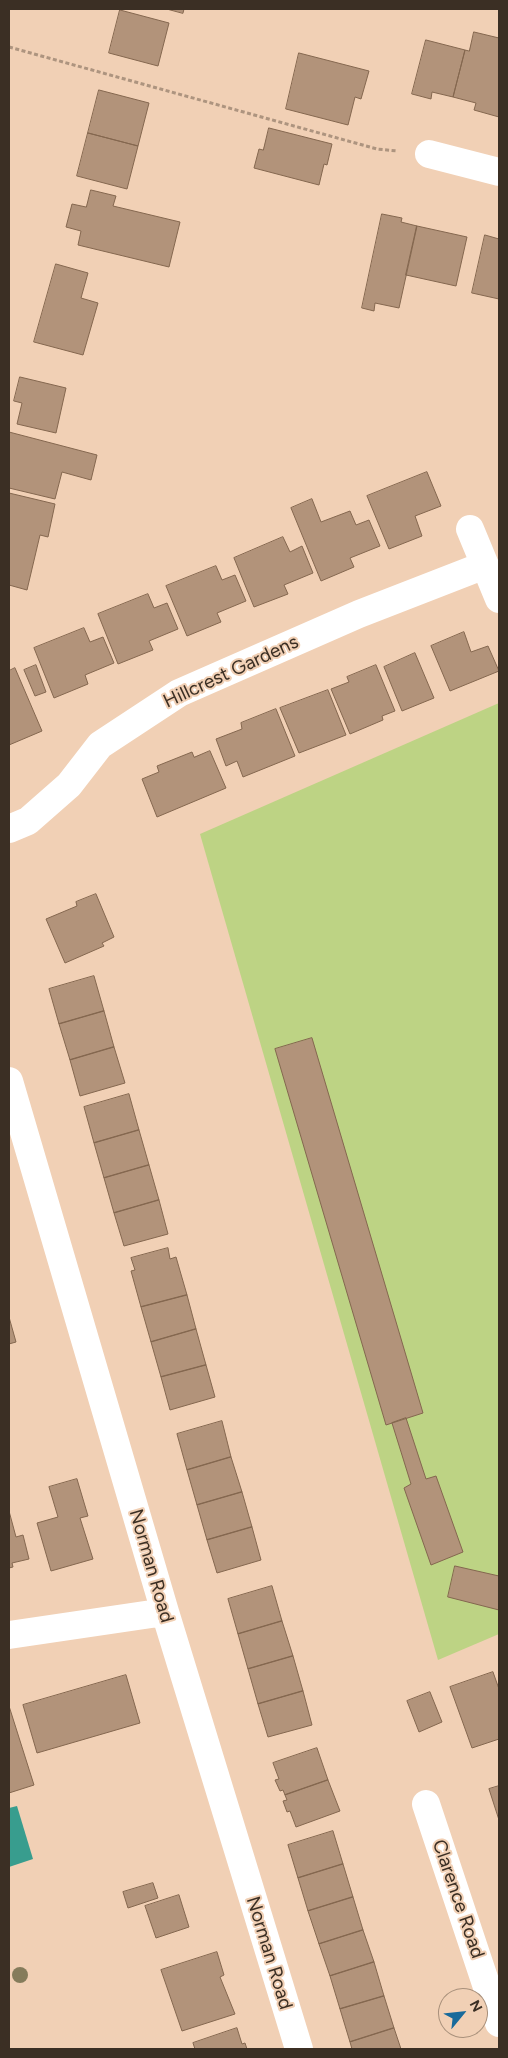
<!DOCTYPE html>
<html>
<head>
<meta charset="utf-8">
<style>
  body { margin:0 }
  #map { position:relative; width:508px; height:2058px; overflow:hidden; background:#f1d0b5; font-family:Figtree,sans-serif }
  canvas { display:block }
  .frame { position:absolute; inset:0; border:10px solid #3b2f24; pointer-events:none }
  .north { position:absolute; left:438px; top:1988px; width:50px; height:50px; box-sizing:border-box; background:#f1d0b5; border:1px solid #a8907b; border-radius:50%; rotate:62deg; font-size:14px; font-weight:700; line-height:20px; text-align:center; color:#3b2f24 }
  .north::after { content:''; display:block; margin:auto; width:18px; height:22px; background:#186a9b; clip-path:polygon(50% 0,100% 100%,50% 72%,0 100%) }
</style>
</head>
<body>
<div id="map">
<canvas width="508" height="2058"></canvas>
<div class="frame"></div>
<div class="north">N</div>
</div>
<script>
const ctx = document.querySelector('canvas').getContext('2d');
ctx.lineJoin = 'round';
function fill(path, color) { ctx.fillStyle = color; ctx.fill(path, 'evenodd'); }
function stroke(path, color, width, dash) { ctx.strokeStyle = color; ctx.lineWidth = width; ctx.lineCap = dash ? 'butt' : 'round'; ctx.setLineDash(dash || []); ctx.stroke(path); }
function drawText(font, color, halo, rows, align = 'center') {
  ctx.font = font + ' Figtree,sans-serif'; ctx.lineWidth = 4; ctx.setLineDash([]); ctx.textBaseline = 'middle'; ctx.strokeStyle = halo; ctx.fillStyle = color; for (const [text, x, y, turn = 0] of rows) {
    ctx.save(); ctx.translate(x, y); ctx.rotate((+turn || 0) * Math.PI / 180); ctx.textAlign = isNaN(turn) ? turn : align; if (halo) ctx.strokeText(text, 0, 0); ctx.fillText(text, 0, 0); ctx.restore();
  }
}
fill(new Path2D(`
  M 499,703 L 499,1634 L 438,1660 L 200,834 Z`), '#bdd384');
fill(new Path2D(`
  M 17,1806 L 33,1859 L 9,1867 L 9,1808 Z`), '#389d8e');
const building = new Path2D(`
  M 167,9 L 184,9 L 183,13 Z
  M 120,10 L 169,23 L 158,66 L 109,53 Z
  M 474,32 L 499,38 L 499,117 L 474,110 L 476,103 L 453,97 L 465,50 L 469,51 Z
  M 426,40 L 465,50 L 453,97 L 432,92 L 431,99 L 412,94 Z
  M 299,53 L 369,71 L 361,99 L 355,97 L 348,125 L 286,109 Z
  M 99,90 L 149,103 L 138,146 L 88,133 Z
  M 269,128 L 332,144 L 327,165 L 324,164 L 319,185 L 254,168 L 259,149 L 263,150 Z
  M 88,133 L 138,146 L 127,189 L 77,176 Z
  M 91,190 L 116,196 L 113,206 L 180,222 L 169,267 L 78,245 L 81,231 L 66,227 L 72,204 L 86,207 Z
  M 382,214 L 402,218 L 401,222 L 417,226 L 399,308 L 375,303 L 374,311 L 362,308 Z
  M 417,226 L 467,237 L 456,286 L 406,275 Z
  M 485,235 L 499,239 L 499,299 L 472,293 Z
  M 56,264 L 88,273 L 81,298 L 98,303 L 83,355 L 34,342 Z
  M 20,377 L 66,388 L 56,433 L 17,424 L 22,403 L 14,401 Z
  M 9,432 L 97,455 L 91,480 L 62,472 L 55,499 L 9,488 Z
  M 427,472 L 441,506 L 415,516 L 422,536 L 389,549 L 367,496 Z
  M 9,493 L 55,504 L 48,537 L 40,535 L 27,590 L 9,585 Z
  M 312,499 L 321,522 L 350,511 L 356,525 L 369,520 L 380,546 L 350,558 L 354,567 L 321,581 L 291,508 Z
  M 283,537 L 290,552 L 302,546 L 313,573 L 284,585 L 288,594 L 254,607 L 234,558 Z
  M 216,566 L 222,580 L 235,575 L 246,601 L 217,613 L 221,622 L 187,636 L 166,586 Z
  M 148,594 L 154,608 L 167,603 L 178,629 L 149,641 L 153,650 L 118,664 L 98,614 Z
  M 84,628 L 90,642 L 103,637 L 114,663 L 85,675 L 88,684 L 54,698 L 34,648 Z
  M 464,632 L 471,652 L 488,646 L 499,671 L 450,691 L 431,646 Z
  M 415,653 L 434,698 L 402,711 L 384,667 Z
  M 36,665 L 46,692 L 35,696 L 24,670 Z
  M 376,665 L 395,711 L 382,716 L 383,720 L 350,734 L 331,689 L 349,682 L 347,677 Z
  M 15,668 L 42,731 L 9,745 L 9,671 Z
  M 328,690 L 346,735 L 299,753 L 280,708 Z
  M 276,709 L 295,756 L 243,777 L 237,761 L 226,766 L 216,739 L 242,729 L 241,723 Z
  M 210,751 L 226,788 L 157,817 L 142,779 L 159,772 L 157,766 L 192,752 L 194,757 Z
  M 96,894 L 114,937 L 102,943 L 104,946 L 65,963 L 46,919 L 77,906 L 76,902 Z
  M 94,976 L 104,1011 L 59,1024 L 49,989 Z
  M 104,1011 L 114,1047 L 70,1060 L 59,1024 Z
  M 312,1038 L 423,1413 L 386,1425 L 275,1049 Z
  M 114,1047 L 125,1083 L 80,1096 L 70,1060 Z
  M 129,1094 L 139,1130 L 94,1143 L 84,1107 Z
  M 139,1130 L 149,1165 L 104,1178 L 94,1143 Z
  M 149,1165 L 159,1200 L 114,1213 L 104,1178 Z
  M 159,1200 L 168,1234 L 124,1246 L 114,1213 Z
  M 168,1248 L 170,1259 L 176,1257 L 187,1295 L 141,1307 L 131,1271 L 135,1270 L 131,1258 Z
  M 187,1295 L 196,1329 L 151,1342 L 141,1307 Z
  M 9,1317 L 16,1342 L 9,1344 Z
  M 196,1329 L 206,1365 L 161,1377 L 151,1342 Z
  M 206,1365 L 215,1397 L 170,1410 L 161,1377 Z
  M 406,1418 L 426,1479 L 436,1476 L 463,1552 L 431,1565 L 404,1488 L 411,1484 L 392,1423 Z
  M 222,1421 L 231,1457 L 187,1470 L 177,1434 Z
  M 231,1457 L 242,1492 L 197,1505 L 187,1470 Z
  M 77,1479 L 88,1516 L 80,1518 L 93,1559 L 51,1571 L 37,1523 L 58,1517 L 49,1487 Z
  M 242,1492 L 252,1527 L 207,1540 L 197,1505 Z
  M 9,1511 L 16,1537 L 23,1535 L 29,1559 L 12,1563 L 13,1567 L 9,1568 Z
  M 252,1527 L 261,1560 L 217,1573 L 207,1540 Z
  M 455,1566 L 499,1576 L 499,1610 L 448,1597 Z
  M 272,1586 L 282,1621 L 238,1634 L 228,1599 Z
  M 282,1621 L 293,1656 L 248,1669 L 238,1634 Z
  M 293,1656 L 303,1691 L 258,1704 L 248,1669 Z
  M 493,1672 L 499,1689 L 499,1739 L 472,1748 L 450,1687 Z
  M 126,1675 L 140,1723 L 37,1753 L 23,1705 Z
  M 303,1691 L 312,1725 L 268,1737 L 258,1704 Z
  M 430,1692 L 442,1722 L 419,1732 L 407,1701 Z
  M 9,1706 L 34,1785 L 9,1793 Z
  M 317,1748 L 328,1780 L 285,1795 L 283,1790 L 280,1791 L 275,1780 L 279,1779 L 273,1763 Z
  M 328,1780 L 340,1811 L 296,1827 L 290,1811 L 287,1812 L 283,1801 L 287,1800 L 285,1795 Z
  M 499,1786 L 499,1820 L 489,1789 Z
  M 333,1831 L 343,1864 L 298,1878 L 288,1845 Z
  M 343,1864 L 353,1897 L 308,1911 L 298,1878 Z
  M 153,1883 L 158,1898 L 128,1908 L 123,1892 Z
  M 179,1895 L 189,1927 L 156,1938 L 145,1906 Z
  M 353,1897 L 363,1930 L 319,1944 L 308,1911 Z
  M 363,1930 L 374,1962 L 330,1976 L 319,1944 Z
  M 217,1952 L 224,1975 L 220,1977 L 235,2014 L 182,2031 L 161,1970 Z
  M 374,1962 L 384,1996 L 340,2009 L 330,1976 Z
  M 384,1996 L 394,2028 L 350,2042 L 340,2009 Z
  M 237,2028 L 242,2044 L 245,2043 L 247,2049 L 195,2049 L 193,2043 Z
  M 394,2028 L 401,2049 L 352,2049 L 350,2042 Z`);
fill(building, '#b2937a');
stroke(building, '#84674f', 1);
stroke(new Path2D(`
  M 9,47 L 377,149 L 397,151`), '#ad947f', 3, [4, 2.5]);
stroke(new Path2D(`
  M 429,154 L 499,172
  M 470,529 L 499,599
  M 9,829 L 28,821 L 69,785 L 100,745 L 179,693 L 359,614 L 485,565
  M 9,1081 L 165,1612 L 299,2049
  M 9,1635 L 165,1612
  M 426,1804 L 499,2023`), '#fff', 28);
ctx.fillStyle = '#857c5b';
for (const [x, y] of [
  [20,1975]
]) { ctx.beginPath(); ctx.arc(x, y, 8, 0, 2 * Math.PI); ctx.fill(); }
drawText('19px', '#3b2f24', '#f1d0b5', [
  ["Hillcrest Gardens",231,672,-25],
  ["Norman Road",151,1566,74],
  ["Clarence Road",458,1899,71],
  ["Norman Road",269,1953,73]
]);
</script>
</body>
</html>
